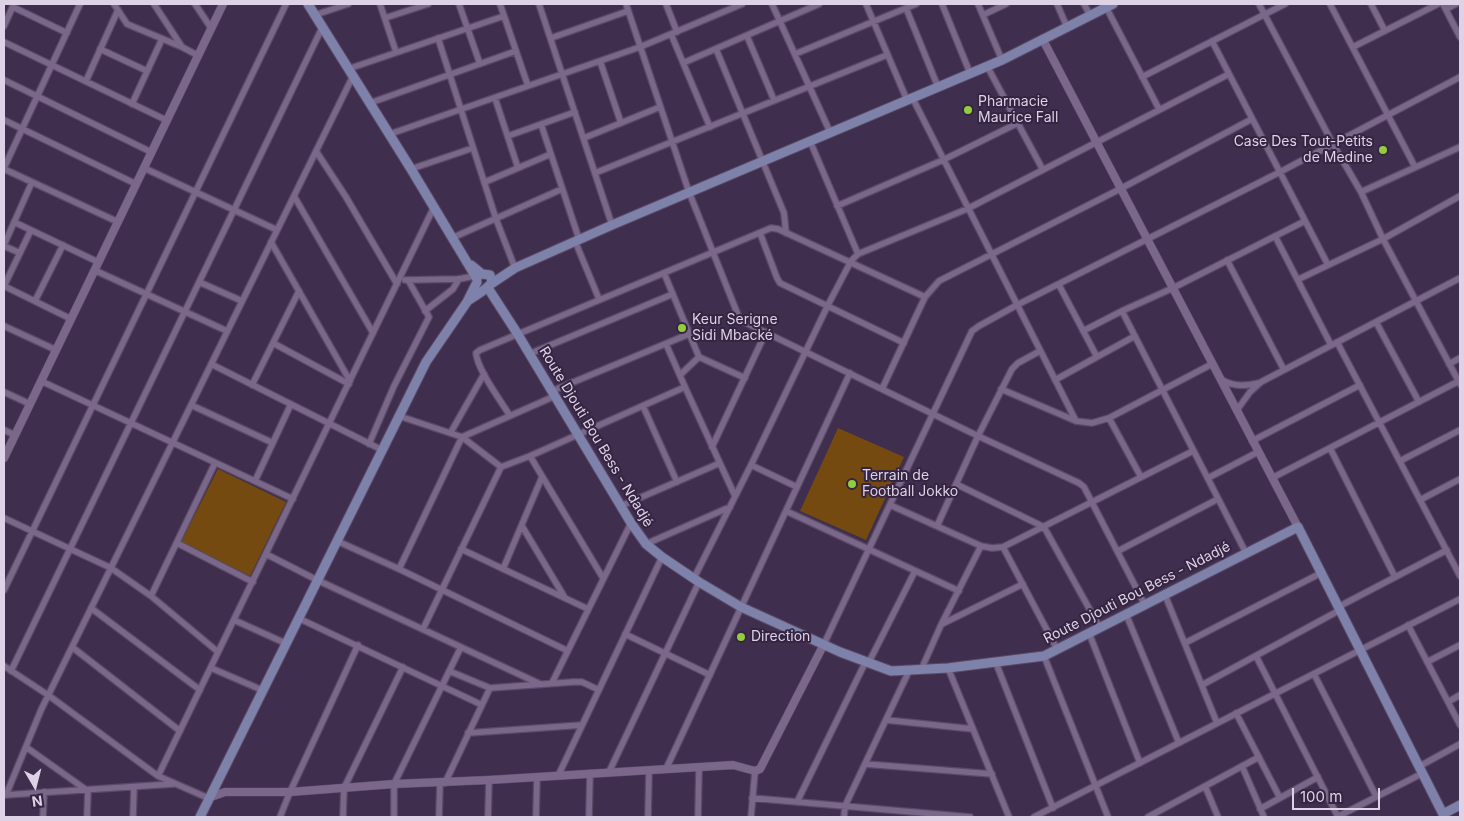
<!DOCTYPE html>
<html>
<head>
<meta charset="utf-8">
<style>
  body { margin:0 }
  #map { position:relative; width:1464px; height:821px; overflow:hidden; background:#402e4e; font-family:Inter,sans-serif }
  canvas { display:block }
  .frame { position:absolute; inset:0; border:5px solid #ddd2e6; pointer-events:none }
  .north { position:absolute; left:10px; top:761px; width:50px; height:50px; -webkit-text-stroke:4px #362443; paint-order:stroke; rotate:172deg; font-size:14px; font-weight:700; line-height:20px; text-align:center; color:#ddd2e6 }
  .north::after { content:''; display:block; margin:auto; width:18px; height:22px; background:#ddd2e6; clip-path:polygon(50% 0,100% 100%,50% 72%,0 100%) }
  .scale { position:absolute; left:1292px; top:788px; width:88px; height:22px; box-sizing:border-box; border:2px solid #ddd2e6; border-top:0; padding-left:6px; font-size:15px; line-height:18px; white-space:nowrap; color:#ddd2e6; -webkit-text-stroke:4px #362443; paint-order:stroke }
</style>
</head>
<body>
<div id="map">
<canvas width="1464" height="821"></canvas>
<div class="frame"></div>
<div class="north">N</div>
<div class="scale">100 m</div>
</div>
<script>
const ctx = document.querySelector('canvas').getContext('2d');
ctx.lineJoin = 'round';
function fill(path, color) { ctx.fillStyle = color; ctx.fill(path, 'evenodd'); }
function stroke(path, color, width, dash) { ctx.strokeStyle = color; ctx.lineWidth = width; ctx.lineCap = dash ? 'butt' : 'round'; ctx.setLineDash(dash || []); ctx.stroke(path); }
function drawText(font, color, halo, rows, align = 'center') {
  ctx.font = font + ' Inter,sans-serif'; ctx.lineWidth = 4; ctx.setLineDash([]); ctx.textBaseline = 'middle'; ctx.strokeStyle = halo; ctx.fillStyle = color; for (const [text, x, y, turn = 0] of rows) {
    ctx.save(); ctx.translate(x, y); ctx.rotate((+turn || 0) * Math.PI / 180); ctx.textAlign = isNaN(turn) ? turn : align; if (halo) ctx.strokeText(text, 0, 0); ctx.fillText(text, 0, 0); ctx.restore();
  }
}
fill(new Path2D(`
  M 838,428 L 904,457 L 866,540 L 800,511 Z
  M 218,469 L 286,502 L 250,576 L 181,542 Z`), '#744a10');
const minor = new Path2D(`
  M 114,4 L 127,24 L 182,47
  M 154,4 L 182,47 L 197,55
  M 195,4 L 211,28
  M 380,4 L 396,52
  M 459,4 L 480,64
  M 500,4 L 528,86
  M 539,4 L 612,225
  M 626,4 L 689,192 L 740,320 L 978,436 L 1079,483 L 1084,487 L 1145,605
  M 666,4 L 677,32
  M 772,4 L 830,132
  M 866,4 L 907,100
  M 942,4 L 970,73
  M 978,4 L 1002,60
  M 1057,4 L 1067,27
  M 1084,4 L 1090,15
  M 1259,4 L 1333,144 L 1361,192 L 1383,239 L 1460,384
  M 1330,4 L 1415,167
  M 1371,4 L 1385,31
  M 1443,4 L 1460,37
  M 13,7 L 67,33
  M 1106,7 L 1159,109
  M 906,8 L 938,87
  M 1446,9 L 1456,4
  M 315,15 L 348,4
  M 983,15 L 1006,4
  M 385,18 L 428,4
  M 4,26 L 13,6
  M 671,34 L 710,127
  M 747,36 L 774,100
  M 438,38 L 496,219 L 515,268
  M 551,38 L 628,11
  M 1212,41 L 1328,265
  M 4,42 L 166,120
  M 1353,47 L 1438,4
  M 100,49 L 147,71
  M 716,49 L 784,213 L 786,233
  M 795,54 L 916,4
  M 600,61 L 621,123
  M 683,63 L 819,4
  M 987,66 L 1043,170
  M 348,69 L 504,16
  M 1142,77 L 1285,4
  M 4,80 L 151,152
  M 86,81 L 118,10
  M 912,97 L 1076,421
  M 495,98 L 518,168
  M 370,103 L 516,51
  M 132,104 L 162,39
  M 4,120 L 136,184
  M 541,124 L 579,239
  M 390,134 L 640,47 L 742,4
  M 508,136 L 575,112
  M 584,138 L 660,107
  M 810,141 L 858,254
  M 316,151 L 346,197 L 397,284
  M 4,168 L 80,4
  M 144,168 L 277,230
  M 4,169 L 118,222
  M 411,169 L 473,148
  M 595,173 L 887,55
  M 485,182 L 551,154
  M 1361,192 L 1460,147
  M 294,196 L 373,333
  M 837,206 L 943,160 L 1018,123
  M 14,222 L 98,262
  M 760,233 L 777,278 L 780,283 L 904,343
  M 1275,236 L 1331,345
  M 452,238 L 562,189
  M 575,241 L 599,299
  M 271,242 L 350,381
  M 4,245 L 32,182
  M 4,246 L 20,253
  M 1227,260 L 1284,370
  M 94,270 L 227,331
  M 664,273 L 699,357 L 745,378
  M 1299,279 L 1383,239 L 1460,196
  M 405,280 L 459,279 L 475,276
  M 199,282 L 242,301
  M 1059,285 L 1097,357
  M 4,286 L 71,319
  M 4,286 L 31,230
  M 35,301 L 63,245
  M 425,311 L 453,289 L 459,279
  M 1122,311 L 1246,553
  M 1376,322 L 1419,402
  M 4,326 L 56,350
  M 1083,331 L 1122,311 L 1173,288 L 1305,221
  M 1337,342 L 1460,576
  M 273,343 L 349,384
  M 666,344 L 685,387 L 735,496
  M 529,354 L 673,294
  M 211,364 L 382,450
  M 1449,364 L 1460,358
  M 680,375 L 699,357
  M 1055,380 L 1135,336
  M 1222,380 C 1235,387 1245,386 1259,383
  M 41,381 L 293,499
  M 252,385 L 299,291
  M 882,389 L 925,297 L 939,281 L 1120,189 L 1252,119
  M 1001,389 L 1076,421 L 1092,423 L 1109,418 L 1212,364
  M 552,391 L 689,334
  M 4,392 L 30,404
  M 191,405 L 273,443
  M 643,406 L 677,482
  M 1237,410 L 1250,392 L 1261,382 L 1460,278
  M 399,416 L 462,437 L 501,467
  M 510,416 C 501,401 477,369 476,353 L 480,350 L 771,228 L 778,229 L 925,297
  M 1109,418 L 1141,477
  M 4,430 L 15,435
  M 451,432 L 484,374
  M 1252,441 L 1360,385
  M 369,444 L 394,386 L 429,317 L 408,280
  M 712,447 L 766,332
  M 1330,448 L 1395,577
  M 530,456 L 603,578
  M 1400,461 L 1460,430
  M 751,465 L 797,487
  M 1208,478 L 1258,452
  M 1272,478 L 1459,381
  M 255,481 L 291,404
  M 956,484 L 1044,527 L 1100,628
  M 1420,500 L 1460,479
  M 890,505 L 981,546 L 992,548 L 1003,547 L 1193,451
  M 621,506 L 720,463
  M 786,511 L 959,591
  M 4,518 L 111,568 L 151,596 L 218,652
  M 522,526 L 565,598
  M 937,526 L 978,436 L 1012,369 L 1018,363 L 1040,351
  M 337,541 L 399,569 L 568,651
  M 177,543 L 253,582
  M 646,544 L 730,507
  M 1003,547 L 1057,649
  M 461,549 L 588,609
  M 1118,551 L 1218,499
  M 266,554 L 317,580 L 540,684
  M 399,569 L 462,437 L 555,396
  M 503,569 L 542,477
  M 694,578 L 751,465 L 828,305 L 851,261 L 858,254 L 967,209 L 1229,74
  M 4,590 L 286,4
  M 1165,595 L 1217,723
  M 151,596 L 215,463
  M 1338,607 L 1447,550
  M 91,608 L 200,690
  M 1126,614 L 1179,743
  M 298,618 L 482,705
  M 234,620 L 285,643
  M 942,624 L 1023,584
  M 1408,625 L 1460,725
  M 423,629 L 501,467 L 530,456 L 685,387
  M 1089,633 L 1140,763
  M 625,634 L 710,675
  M 1185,643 L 1321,573
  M 824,644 L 972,331 L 979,326 L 1017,305 L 1280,172 L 1460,77
  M 72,647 L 180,731
  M 1044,656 L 1108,817
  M 1256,656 L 1338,817
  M 1427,662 L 1460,645
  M 996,663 L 1053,808
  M 868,664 L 915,571
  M 4,666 L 48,695 L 158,776 L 208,798
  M 211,668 L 262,690
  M 948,668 L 1009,817
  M 921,670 L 941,625 L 981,546
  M 11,671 L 322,28
  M 449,671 L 490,688 L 573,682 L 582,682 L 599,690
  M 1314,674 L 1376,796
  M 552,683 L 631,523
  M 1202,685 L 1340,610
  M 1448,702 L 1460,695
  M 1236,713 L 1280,798
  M 886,720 L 973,729
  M 468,733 L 582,725
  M 26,747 L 85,789
  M 865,764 L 992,774
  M 1242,766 L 1264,817
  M 1420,766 L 1460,744
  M 666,769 L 850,373
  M 609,772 L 699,582
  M 158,776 L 434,207
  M 558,776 L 662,557
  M 445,783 L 490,688
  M 1205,786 L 1218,817
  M 5,795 L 173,784
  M 6,795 L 41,710 L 353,76
  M 752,798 L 970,817
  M 797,802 L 865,663
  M 1260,809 L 1318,777
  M 43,817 L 44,792
  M 87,817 L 88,790
  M 133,817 L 134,787
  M 280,817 L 290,792 L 358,645
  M 343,817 L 344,788 L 403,667
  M 394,817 L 394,784 L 461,647
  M 439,817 L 440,783
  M 488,817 L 489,780
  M 536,817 L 537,777
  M 589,817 L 590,773
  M 648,817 L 649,771
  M 698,817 L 699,768
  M 751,817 L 755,771
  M 844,817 L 845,806 L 909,671
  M 1034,817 L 1460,599
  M 1148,817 L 1259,757
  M 1337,817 L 1423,773`);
const tertiary = new Path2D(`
  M 1043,40 L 1298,527
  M 4,458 L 223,4
  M 208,798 L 225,792 L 290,792 L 394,784 L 489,780 L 733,765 L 755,771 L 760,769 L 824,644`);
const secondary = new Path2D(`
  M 308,4 L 411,169 L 477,279
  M 491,284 L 515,268 L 612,225 L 1002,60 L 1113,4
  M 488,288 L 517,333 L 631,523 L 646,544 L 662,557 L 699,582 L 741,607 L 840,652 L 891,671 L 948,668 L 1044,656 L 1298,527 L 1443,814 L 1460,805
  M 469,300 C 476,295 488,289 492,282 L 490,275 L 482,274 L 471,265
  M 200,817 L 426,362 L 467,302 L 477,282`);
stroke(minor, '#5a4b65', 8);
stroke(tertiary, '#5a4b65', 9);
stroke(secondary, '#5a4b65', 11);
stroke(minor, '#7a678a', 5.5);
stroke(tertiary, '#7a678a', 8);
stroke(secondary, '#7e82ab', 9);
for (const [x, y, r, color] of [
  [968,110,5,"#93cd3d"],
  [1383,150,5,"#93cd3d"],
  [682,328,5,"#93cd3d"],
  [852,484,5,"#93cd3d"],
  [741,637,5,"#93cd3d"]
]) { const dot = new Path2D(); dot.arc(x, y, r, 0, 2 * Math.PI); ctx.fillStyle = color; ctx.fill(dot); stroke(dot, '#362443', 2); }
drawText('14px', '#ddd2e6', '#362443', [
  ["Pharmacie",978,102],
  ["Maurice Fall",978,118],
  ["Case Des Tout-Petits",1373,142,"right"],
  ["de Medine",1373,158,"right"],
  ["Keur Serigne",692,320],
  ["Sidi Mbacké",692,336],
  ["Terrain de",862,476],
  ["Football Jokko",862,492],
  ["Direction",751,637]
], 'left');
drawText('14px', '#ddd2e6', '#362443', [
  ["Route Djouti Bou Bess - Ndadjé",596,437,59],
  ["Route Djouti Bou Bess - Ndadjé",1137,593,-27]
]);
</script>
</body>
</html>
